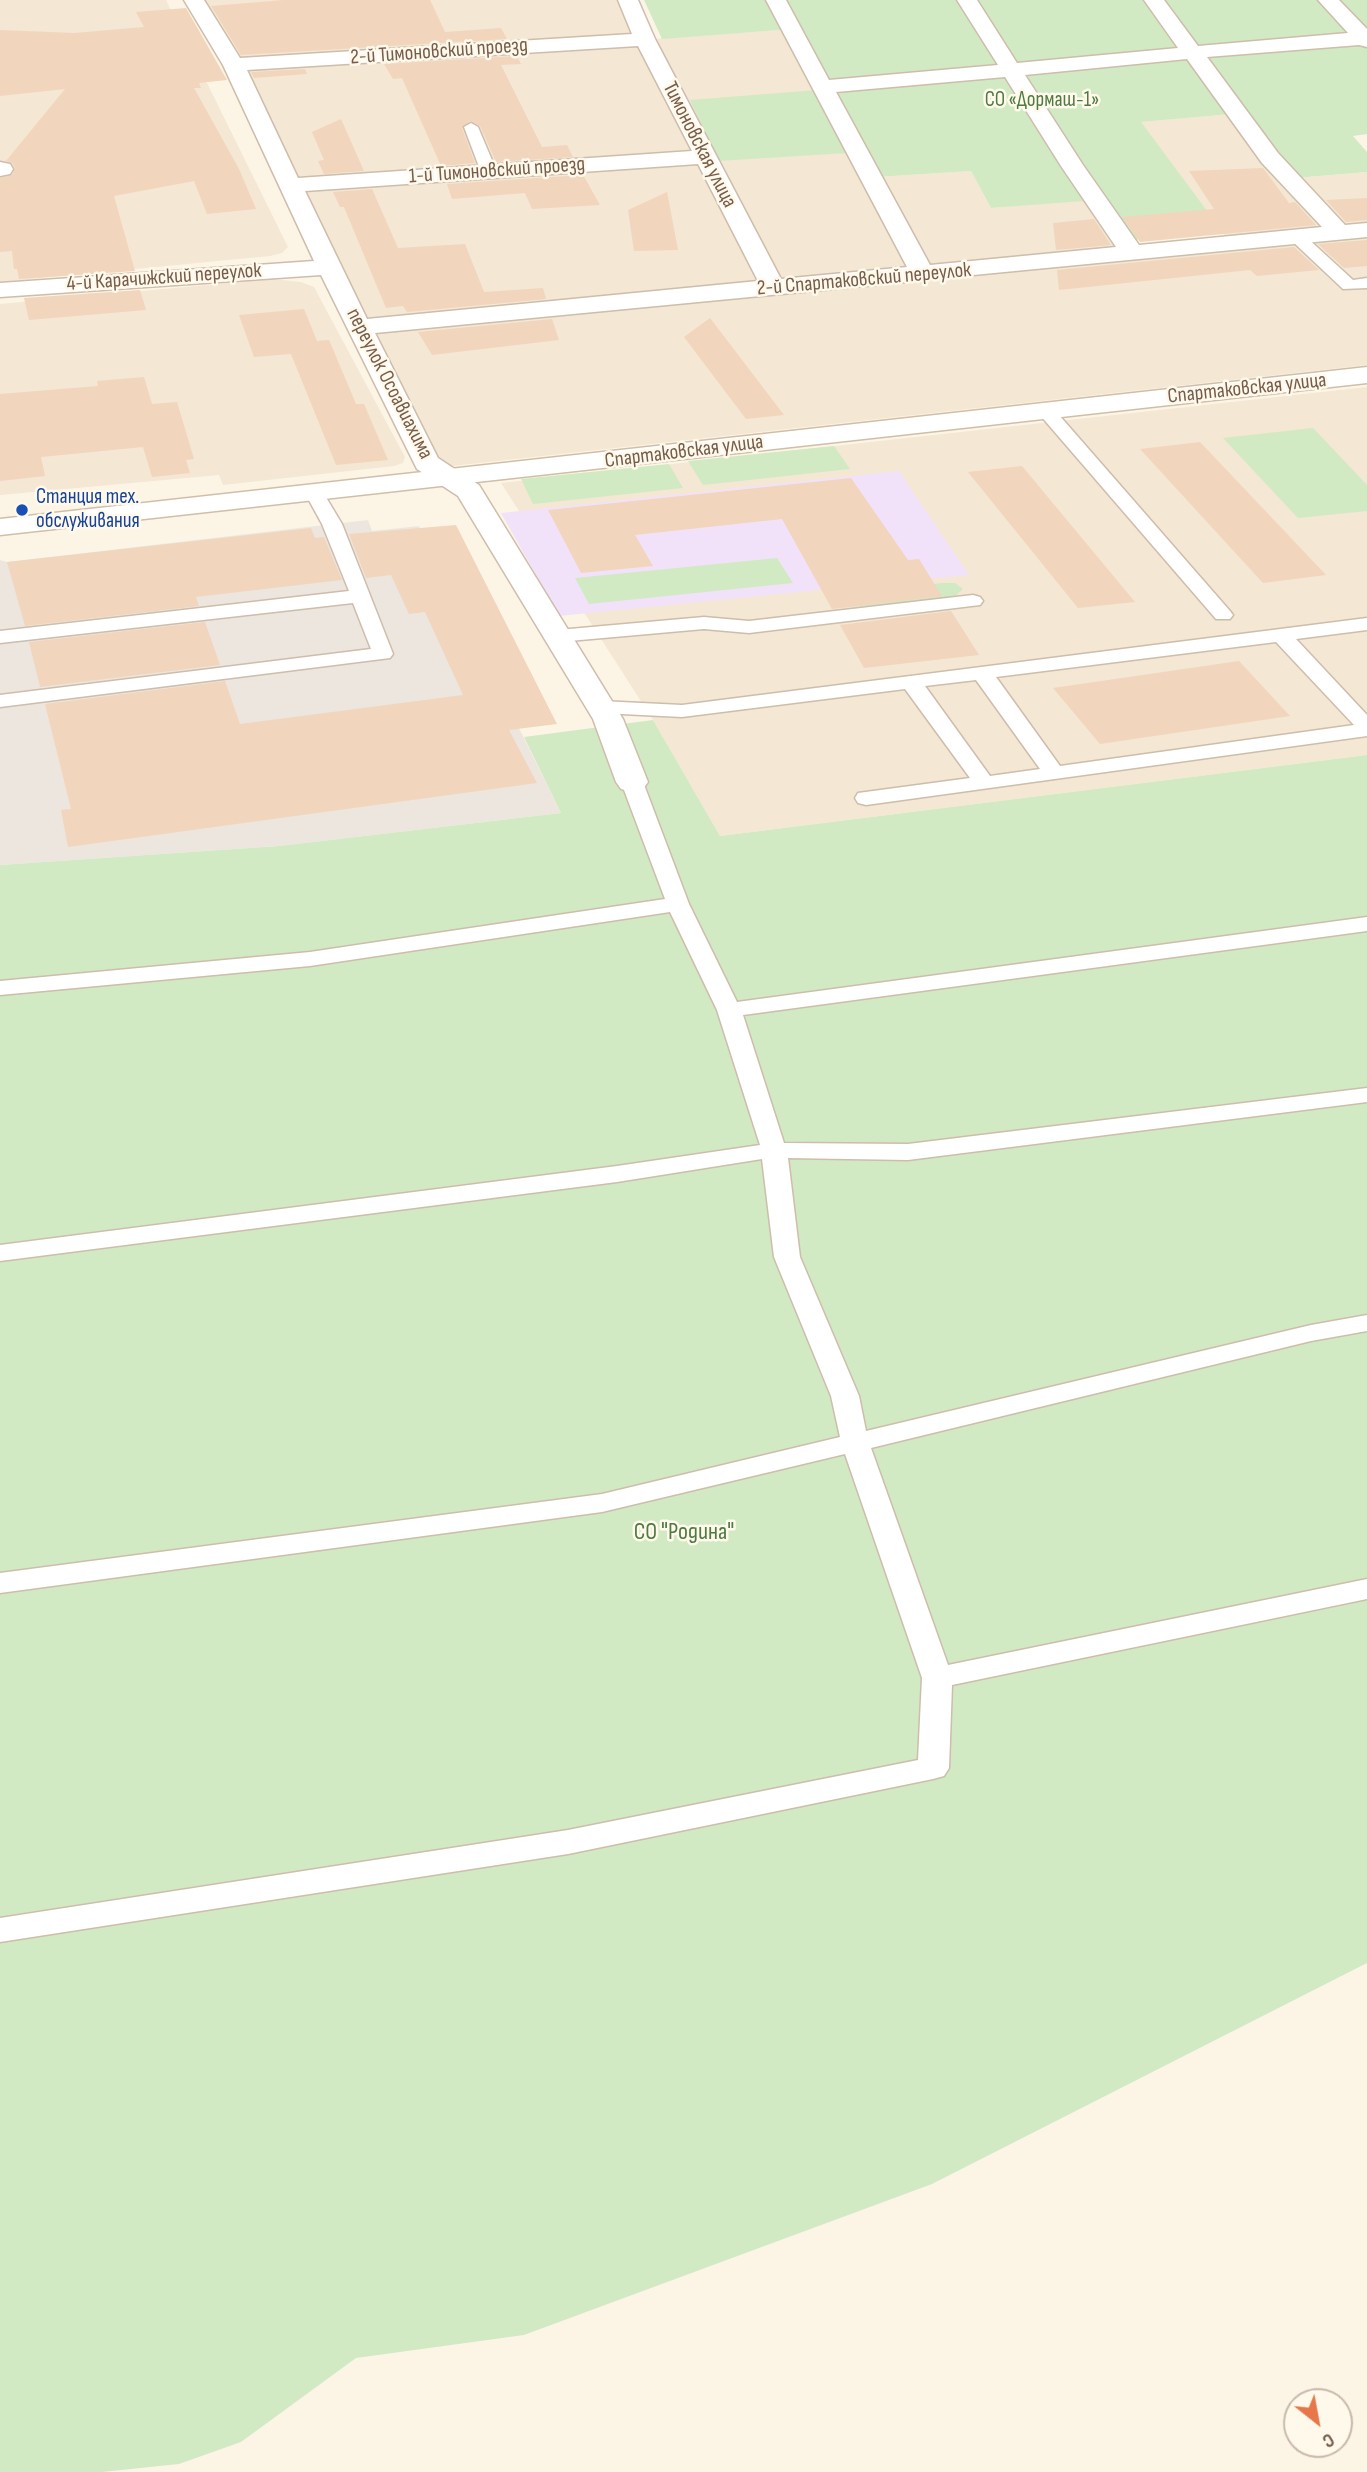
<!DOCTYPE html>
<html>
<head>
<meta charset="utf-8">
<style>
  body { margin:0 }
  #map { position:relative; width:1367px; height:2472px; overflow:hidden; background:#fcf5e5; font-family:"Sofia Sans Condensed",sans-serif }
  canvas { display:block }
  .north { position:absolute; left:1283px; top:2388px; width:70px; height:70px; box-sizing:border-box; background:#fff9ec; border:2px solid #c8baab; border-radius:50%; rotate:149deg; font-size:19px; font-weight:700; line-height:28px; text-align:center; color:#765c4a }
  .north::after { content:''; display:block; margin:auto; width:24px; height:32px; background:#e7774a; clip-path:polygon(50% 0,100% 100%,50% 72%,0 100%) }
</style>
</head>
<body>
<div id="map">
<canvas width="1367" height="2472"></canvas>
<div class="north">С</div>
</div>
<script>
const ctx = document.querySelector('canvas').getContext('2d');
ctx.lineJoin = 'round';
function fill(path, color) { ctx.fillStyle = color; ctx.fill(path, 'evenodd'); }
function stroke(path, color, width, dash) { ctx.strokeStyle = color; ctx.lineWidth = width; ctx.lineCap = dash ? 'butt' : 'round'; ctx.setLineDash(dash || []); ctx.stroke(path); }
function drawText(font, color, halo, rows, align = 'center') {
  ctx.font = font + ' "Sofia Sans Condensed",sans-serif'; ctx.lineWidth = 5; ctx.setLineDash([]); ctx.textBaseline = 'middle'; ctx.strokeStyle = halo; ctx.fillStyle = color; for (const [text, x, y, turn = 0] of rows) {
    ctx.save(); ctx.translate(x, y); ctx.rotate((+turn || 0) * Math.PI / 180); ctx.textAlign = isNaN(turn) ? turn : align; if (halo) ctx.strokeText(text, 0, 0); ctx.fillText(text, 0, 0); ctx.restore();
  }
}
fill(new Path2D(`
  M 0,0 L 166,0 L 288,247 L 282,253 L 270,256 L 0,282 Z
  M 204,0 L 617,0 L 633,36 L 241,63 Z
  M 780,30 L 817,91 L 775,95 L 863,152 L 877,177 L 971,171 L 991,208 L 1083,200 L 1118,250 L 368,323 L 244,68 Z
  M 1231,114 L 1283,179 L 1367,172 L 1367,365 L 443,467 L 429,452 L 369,333 L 1234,248 L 1140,122 Z
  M 272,279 L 301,282 L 314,287 L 405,457 L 403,463 L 394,466 L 223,485 L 219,475 L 0,495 L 0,304 Z
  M 1367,387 L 1367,755 L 720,836 L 653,720 L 501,483 Z`), '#f4e7d4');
fill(new Path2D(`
  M 368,520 L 372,531 L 419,526 L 561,813 L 279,846 L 0,865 L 0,560 L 7,562 Z`), '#ece6df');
fill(new Path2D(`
  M 899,471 L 969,575 L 559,616 L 501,513 Z`), '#f2e2f9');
fill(new Path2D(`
  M 644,0 L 1367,0 L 1367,134 L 1353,136 L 1367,152 L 1367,172 L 1283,179 L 1231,114 L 1141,122 L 1222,231 L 1112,242 L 1083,201 L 991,208 L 971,171 L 877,177 L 863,152 L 718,161 L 690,100 L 817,90 L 780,30 L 662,39 Z
  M 1313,428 L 1367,485 L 1367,511 L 1298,518 L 1223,438 Z
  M 834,446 L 850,469 L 703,485 L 688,461 Z
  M 669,464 L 683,488 L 533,504 L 521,479 Z
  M 777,558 L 793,583 L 589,604 L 575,578 Z
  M 942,583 L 955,583 L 963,589 L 954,597 L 928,602 L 834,608 L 849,594 Z
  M 653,720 L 720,836 L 1367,755 L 1367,1963 L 932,2184 L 524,2335 L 356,2358 L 241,2442 L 179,2464 L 102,2472 L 0,2472 L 0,865 L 279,846 L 561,813 L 524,737 Z`), '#d1eac3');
fill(new Path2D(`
  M 284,0 L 430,0 L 445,32 L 501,28 L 507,39 L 241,55 L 211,6 Z
  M 186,8 L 227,80 L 199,83 L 201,88 L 194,88 L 239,169 L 256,209 L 207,214 L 194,181 L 114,196 L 135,271 L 19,279 L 17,269 L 14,269 L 12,251 L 0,252 L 0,178 L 12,175 L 15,168 L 12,163 L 6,161 L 65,89 L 0,96 L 0,30 L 74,33 L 144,27 L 136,12 Z
  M 517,56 L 521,64 L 501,65 L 542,147 L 567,145 L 573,157 L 496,162 L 480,126 L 470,121 L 462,128 L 475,163 L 441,166 L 402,78 L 393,79 L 384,64 Z
  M 305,69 L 307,74 L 254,78 L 251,72 Z
  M 341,119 L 364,171 L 324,174 L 318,161 L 324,160 L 312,132 Z
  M 1263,168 L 1289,203 L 1295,202 L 1316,225 L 1140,242 L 1122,217 L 1214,209 L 1189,171 Z
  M 583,175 L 600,205 L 532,209 L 525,193 L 452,199 L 447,184 Z
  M 372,189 L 398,248 L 465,244 L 484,292 L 543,288 L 546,299 L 407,312 L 403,306 L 386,308 L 344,207 L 340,207 L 333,192 Z
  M 667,192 L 678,250 L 634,251 L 628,210 Z
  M 1367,198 L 1367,220 L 1346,222 L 1326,200 Z
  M 1094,219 L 1111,245 L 1056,250 L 1053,223 Z
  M 1367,240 L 1367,266 L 1344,268 L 1318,244 Z
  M 1294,247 L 1319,270 L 1257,276 L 1250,270 L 1059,290 L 1057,270 Z
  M 140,290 L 146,310 L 29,320 L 24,298 Z
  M 304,309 L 317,341 L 329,340 L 356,404 L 364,404 L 388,460 L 336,465 L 291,354 L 254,357 L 239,315 Z
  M 710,318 L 784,415 L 746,419 L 684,337 Z
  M 552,319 L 559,340 L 432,355 L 418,332 Z
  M 144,377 L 152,404 L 177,402 L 194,459 L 186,460 L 190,473 L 152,477 L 143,447 L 41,457 L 45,476 L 0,481 L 0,394 L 98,386 L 97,381 Z
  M 1200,442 L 1326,575 L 1263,583 L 1140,449 Z
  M 1022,466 L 1135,602 L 1078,608 L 968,472 Z
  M 851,478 L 908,560 L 919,559 L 942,596 L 832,609 L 782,519 L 635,535 L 653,566 L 581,573 L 548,510 Z
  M 456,525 L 557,724 L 509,730 L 537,783 L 68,847 L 61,810 L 71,809 L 45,704 L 225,681 L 240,724 L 463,695 L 425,612 L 409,614 L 391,575 L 366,578 L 349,534 Z
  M 311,528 L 315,538 L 324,537 L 342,580 L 196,597 L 199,606 L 25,626 L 7,562 Z
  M 951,611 L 979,655 L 864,668 L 840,625 Z
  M 205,622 L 220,665 L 40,687 L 29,642 Z
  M 1239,661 L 1290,716 L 1100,744 L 1053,688 Z`), '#f2d5bd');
const lane = new Path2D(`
  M 471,123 L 478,127 L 497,172 L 494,175 L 484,175 L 481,172 L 464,127 Z
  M 1298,233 L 1304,235 L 1353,280 L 1367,278 L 1367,288 L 1343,289 L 1292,241 L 1290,238 L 1292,235 Z
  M 1046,406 L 1052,407 L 1230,611 L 1233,615 L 1230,619 L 1216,619 L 1040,415 L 1037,411 Z
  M 314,487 L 321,489 L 342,524 L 393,654 L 390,658 L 0,707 L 0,695 L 371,649 L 353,603 L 0,643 L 0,631 L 349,591 L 322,524 L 305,493 Z
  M 973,595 L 980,597 L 983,601 L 980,605 L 749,633 L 704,629 L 558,642 L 551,640 L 548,636 L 551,632 L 558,630 L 704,617 L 749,621 Z
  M 1367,618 L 1367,630 L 1296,639 L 1367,715 L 1367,736 L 866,805 L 858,803 L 855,798 L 858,793 L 970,778 L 905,689 L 682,717 L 601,713 L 594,711 L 591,707 L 594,703 L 601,701 L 682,705 ZM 1276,642 L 1354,725 L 1060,766 L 996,677 ZM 976,680 L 1040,769 L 990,776 L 925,686 Z
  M 632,776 L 640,777 L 643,782 L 689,904 L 737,1002 L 1367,917 L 1367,931 L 743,1015 L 784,1143 L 908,1144 L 1367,1088 L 1367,1102 L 908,1160 L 788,1158 L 800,1257 L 859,1396 L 866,1431 L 1311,1325 L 1367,1315 L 1367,1331 L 1311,1341 L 871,1448 L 948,1665 L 1367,1579 L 1367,1599 L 952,1685 L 949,1768 L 944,1776 L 933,1779 L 568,1854 L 0,1942 L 0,1918 L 568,1830 L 918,1760 L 922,1678 L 845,1454 L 602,1512 L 0,1593 L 0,1573 L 602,1494 L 840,1437 L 831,1396 L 774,1257 L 762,1159 L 617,1182 L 0,1261 L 0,1245 L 617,1166 L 760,1145 L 717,1010 L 670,912 L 310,966 L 0,995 L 0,981 L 310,952 L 665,899 L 621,782 L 624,777 Z`);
const street = new Path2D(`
  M 184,0 L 204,0 L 240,58 L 632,34 L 618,0 L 638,0 L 655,39 L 781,279 L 907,267 L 766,0 L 786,0 L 829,80 L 998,65 L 957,0 L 977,0 L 1017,63 L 1178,48 L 1144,0 L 1164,0 L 1198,46 L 1348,33 L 1318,0 L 1339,0 L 1367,29 L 1367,47 L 1359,45 L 1207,57 L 1278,153 L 1345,225 L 1367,223 L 1367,237 L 932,279 L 923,282 L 917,281 L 375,333 L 438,458 L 479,485 L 623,719 L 648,782 L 643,789 L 632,792 L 621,789 L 616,782 L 593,719 L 458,496 L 417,469 L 414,463 L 321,275 L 0,297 L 0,283 L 314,261 L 223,65 ZM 638,46 L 692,151 L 298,178 L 247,70 ZM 1187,59 L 1262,163 L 1322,227 L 1139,245 L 1083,165 L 1025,75 ZM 1005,77 L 1061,166 L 1116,247 L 930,265 L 836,92 ZM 698,164 L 758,281 L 367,319 L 305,191 Z
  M 0,162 L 10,164 L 13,169 L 10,174 L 0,176 Z`);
const secondary = new Path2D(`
  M 1367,367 L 1367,383 L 0,535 L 0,519 Z`);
stroke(lane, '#cebdab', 3);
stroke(street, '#cebdab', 3);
stroke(secondary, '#d1bea8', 3);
fill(lane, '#fff');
fill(street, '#fff');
fill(secondary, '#fff');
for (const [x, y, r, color] of [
  [22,510,7,"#1a4fb4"]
]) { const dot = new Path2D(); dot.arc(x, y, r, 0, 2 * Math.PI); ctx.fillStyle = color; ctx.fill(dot); stroke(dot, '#fff9ec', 2.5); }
drawText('21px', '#765c4a', '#fff9ec', [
  ["2-й Тимоновский проезд",439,52,-4],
  ["Тимоновская улица",699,145,63],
  ["1-й Тимоновский проезд",497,171,-4],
  ["4-й Карачижский переулок",164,278,-4],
  ["2-й Спартаковский переулок",864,280,-5],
  ["переулок Осоавиахима",389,384,63],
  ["Спартаковская улица",1247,389,-6],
  ["Спартаковская улица",684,452,-7]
]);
drawText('21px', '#4f7b42', '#fff9ec', [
  ["СО «Дормаш-1»",1042,101]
]);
drawText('21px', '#164399', '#fff9ec', [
  ["Станция тех.",36,498],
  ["обслуживания",36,522]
], 'left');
drawText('24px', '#4f7b42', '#fff9ec', [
  ["СО \"Родина\"",684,1533]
]);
</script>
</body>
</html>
